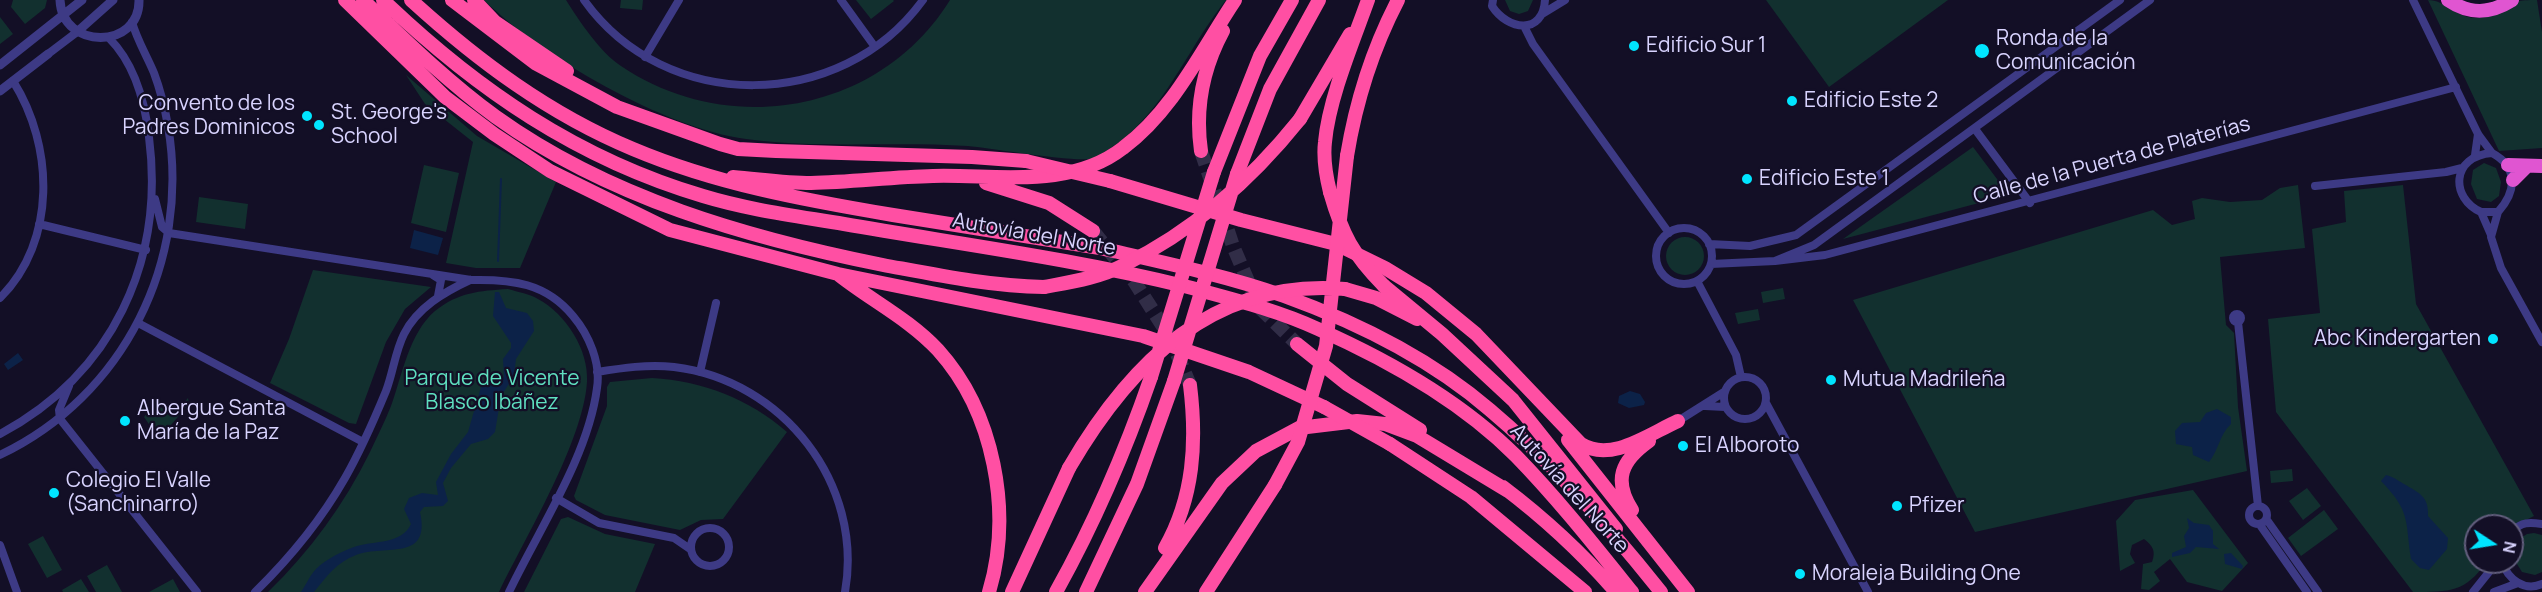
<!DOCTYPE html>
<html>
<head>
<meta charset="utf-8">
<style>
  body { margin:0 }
  #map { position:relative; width:2542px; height:592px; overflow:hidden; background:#130f26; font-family:Manrope,sans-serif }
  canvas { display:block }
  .north { position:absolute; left:2464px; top:514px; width:60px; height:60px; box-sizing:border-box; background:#130f26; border:2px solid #625e7d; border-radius:50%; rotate:102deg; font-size:16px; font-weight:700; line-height:24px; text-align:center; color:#d9d4ff }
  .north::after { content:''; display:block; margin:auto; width:21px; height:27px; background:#00e5ff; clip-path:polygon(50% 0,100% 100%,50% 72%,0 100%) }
</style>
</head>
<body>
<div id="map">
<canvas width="2542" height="592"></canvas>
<div class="north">N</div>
</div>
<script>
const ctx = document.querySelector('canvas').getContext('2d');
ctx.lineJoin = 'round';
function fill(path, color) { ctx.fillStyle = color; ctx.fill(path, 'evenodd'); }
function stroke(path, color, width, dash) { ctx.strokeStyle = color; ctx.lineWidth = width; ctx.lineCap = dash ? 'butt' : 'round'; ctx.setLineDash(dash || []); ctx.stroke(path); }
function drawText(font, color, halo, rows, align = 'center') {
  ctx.font = font + ' Manrope,sans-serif'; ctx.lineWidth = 4.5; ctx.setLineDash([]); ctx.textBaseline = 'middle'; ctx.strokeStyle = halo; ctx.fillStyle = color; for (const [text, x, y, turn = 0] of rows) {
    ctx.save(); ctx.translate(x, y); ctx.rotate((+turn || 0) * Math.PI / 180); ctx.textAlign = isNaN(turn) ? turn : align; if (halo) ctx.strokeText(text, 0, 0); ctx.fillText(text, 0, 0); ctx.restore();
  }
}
fill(new Path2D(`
  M 13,0 L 47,0 L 45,8 L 25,24 L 11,7 Z
  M 484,0 L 566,0 C 579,21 601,53 621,66 C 729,139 880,113 950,0 L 1226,0 C 1182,55 1161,124 1094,158 C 1082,164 990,148 968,146 C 894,141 819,149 746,139 C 664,128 542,57 484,0 Z
  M 621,0 L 643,0 L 642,10 L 620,8 Z
  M 856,0 L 893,0 L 894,1 L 871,19 Z
  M 1505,0 L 1533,0 L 1528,11 L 1519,14 L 1510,11 Z
  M 1766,0 L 1948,0 L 1829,87 Z
  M 2428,0 C 2445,0 2456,17 2475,18 C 2496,18 2502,9 2519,1 C 2523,0 2532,0 2537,0 L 2542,32 L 2542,148 L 2499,151 Z
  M 0,17 L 13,34 L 0,44 Z
  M 406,75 L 477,136 L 556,182 L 520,268 L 476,268 L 446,263 L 473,142 L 425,104 Z
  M 1973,147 L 2009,195 L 1843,239 Z
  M 2484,163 L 2496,168 L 2501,182 L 2499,196 L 2491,202 L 2477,199 L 2471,184 L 2473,170 Z
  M 424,165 L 459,173 L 446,232 L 411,223 Z
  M 2298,185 L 2305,248 L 2220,257 L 2226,325 L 2234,333 L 2238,407 L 2247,471 L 1975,532 L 1853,300 L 2153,210 L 2172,225 L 2195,219 L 2192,201 L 2202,198 L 2230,202 L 2262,200 L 2280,188 Z
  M 2403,185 L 2416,304 L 2534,516 L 2512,527 L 2476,526 L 2476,562 L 2486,562 C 2466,592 2450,592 2413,592 L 2276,412 L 2268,319 L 2320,313 L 2312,229 L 2346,222 L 2344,191 Z
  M 199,197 L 248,204 L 245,229 L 196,222 Z
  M1666 256a19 19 0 1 1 38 0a19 19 0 1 1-38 0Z
  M 313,270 L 431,287 L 405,309 L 386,342 L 356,424 L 349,423 L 270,383 L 289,339 Z
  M 1783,288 L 1785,299 L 1763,303 L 1761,292 Z
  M 508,289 C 518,292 530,294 538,299 C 566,314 589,350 587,382 C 583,442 526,536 499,592 L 268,592 C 310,551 344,505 370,452 C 377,437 385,421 391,406 C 402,376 409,333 435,311 C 459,292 479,291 508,289 Z
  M 1758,309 L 1760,320 L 1738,324 L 1735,313 Z
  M 652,378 C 703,381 749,399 787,432 L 723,519 L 701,520 L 680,530 L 605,515 L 576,500 L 574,496 L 607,406 L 607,387 L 610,382 Z
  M 188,398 L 189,404 L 159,439 L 144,417 L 155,403 L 173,416 Z
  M 2292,469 L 2293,481 L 2271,483 L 2270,471 Z
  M 2307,488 L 2321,506 L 2303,520 L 2289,501 Z
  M 2193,490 L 2248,563 L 2222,591 L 2187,582 L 2170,559 L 2154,572 L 2160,581 L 2149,590 L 2141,589 L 2143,564 L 2152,562 C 2156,551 2153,546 2144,539 L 2132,545 L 2130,554 L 2135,563 L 2120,571 L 2116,521 L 2135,500 Z
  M 2324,510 L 2338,529 L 2301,556 L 2288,538 Z
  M 568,517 L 605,534 L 655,544 L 635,592 L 524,592 L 561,519 Z
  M 2534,533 L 2542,535 L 2542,572 L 2535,575 L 2522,572 L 2512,556 L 2516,541 L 2527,534 Z
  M 43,536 L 62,570 L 47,578 L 28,544 Z
  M 107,565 L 122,592 L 96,592 L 87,576 Z
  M 81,579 L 89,592 L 63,592 L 62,590 Z
  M 173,579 L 180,592 L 149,592 Z`), '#12302f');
fill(new Path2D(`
  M 414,230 L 443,238 L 438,255 L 410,248 Z
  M 495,292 L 499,292 L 506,308 L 527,313 L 533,321 L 534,331 L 516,359 L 514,376 L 501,396 L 495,432 L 488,439 L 471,444 L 451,468 L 443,483 L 448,501 L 443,506 L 424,507 L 420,512 C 431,562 386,544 356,555 C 337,562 326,577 314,592 L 301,592 C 306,585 310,575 316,569 C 326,559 344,550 357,546 C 374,541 402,544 411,524 L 404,509 L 409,498 L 422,493 L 438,495 L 436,482 L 451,454 L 468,432 L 481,387 L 495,383 L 504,377 L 503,359 L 511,348 L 511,343 L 493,316 Z
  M 18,353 L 23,360 L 8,370 L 4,364 Z
  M 1630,391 L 1640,394 L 1645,402 L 1644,405 L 1629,408 L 1618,403 L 1619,396 Z
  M 2217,409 L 2231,417 L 2231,424 C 2219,435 2219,450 2209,462 L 2193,455 L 2192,447 L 2176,444 L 2175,431 L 2182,423 L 2200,422 L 2206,413 Z
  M 2386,475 C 2394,477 2397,480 2404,484 C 2419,493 2429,496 2428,516 L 2448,538 L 2447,549 L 2429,570 L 2420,568 L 2411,559 C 2405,520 2411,512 2381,481 Z
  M 2187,518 L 2194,523 L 2209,525 L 2213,531 L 2213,544 L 2219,549 L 2196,547 L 2190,553 L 2172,557 L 2172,553 L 2186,547 L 2184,536 L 2189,528 Z
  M 2231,553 L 2243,566 L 2242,569 L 2225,564 L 2224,554 Z`), '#0c2248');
stroke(new Path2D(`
  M 498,261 L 501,179`), '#0c2248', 2);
stroke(new Path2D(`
  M 1201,151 L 1233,246 L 1259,307 L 1297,344
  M 1093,231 L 1134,281 L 1169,336
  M 1177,354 L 1190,385`), '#312d47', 14, [14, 7]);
stroke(new Path2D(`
  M 584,0 C 665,114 841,113 923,0
  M 841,0 L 875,47
  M 1493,0 L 1492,6 C 1508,31 1543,35 1545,0
  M 2413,0 L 2478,134 L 2492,153
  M 1542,14 L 1565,0
  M 1524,26 L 1533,44 L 1669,233
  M 48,54 L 77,32
  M 645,57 L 679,0
  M 1975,129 L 2030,203
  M 2492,153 C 2518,167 2517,191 2498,212 L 2481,212 C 2450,198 2451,156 2492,153 Z
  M 2475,155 L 2478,134
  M 2315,186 L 2446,172 L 2462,168
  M 155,199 L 162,227 L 169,233
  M 2481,212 L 2491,235
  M 2498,212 L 2491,237 L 2501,268 L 2542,342
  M 39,224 L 146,250
  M1656 256a28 28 0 1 1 56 0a28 28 0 1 1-56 0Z
  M 169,233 L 471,280 C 512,279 546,283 573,316 C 589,335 601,363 597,388 C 588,457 539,529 509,592
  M 1709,244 L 1750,246 L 1796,235 L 2120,0
  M 1775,261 L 1825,255 L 2456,87
  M 1711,264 L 1775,261 L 1814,245 L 2150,0
  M 433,275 L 441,280 L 438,296
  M 1697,281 L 1736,355 L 1741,377
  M 0,298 C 57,241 54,146 13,81
  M2233 318a4 4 0 1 1 8 0a4 4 0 1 1-8 0Z
  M 2238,322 L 2258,506
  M 138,323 L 363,442
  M 597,372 C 622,368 648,364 674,367 C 783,380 864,484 845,592
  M 700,372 L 716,303
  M1724 398a21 21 0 1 1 42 0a21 21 0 1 1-42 0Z
  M 69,386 L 59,410 L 60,419 L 197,592
  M 1766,403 L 1868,592
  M 1705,406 L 1725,407
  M 1678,421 L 1724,392
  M 0,434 C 112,374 165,262 149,137 C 145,102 134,63 109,38
  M 0,455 C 124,396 191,261 168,126 C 165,109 160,89 154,73 C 147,56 137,40 132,22
  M 556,498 L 599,523 L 674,538 L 690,549
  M2249 515a9 9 0 1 1 18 0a9 9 0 1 1-18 0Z
  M 2267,520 L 2318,592
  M 2260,525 L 2307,592
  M691 547a19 19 0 1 1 38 0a19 19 0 1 1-38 0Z
  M 2512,531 C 2522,522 2529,522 2542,524
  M 0,545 L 17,592
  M 2502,562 C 2508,579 2524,592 2542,584
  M 255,592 C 290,558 321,520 345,478 C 361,450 374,420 386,391 C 393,373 395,352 404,334 C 417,308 444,292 470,280
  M 2473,592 L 2497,562
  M 2494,592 L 2518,583`), '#3d3a85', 8);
stroke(new Path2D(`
  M 60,0 C 62,50 140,50 139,0
  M 77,32 L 113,0
  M 0,65 L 82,0
  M 0,91 L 48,54`), '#3d3a85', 9);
stroke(new Path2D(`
  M 2448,0 C 2470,15 2490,14 2512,0
  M 2508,165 L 2542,166
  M 2513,180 L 2526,167`), '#e055d1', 14);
stroke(new Path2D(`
  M 345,0 L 445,97 L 494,134 L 550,171 L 670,230 L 838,274 L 1143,336 L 1249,372 L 1324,407
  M 363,0 C 406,41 448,82 496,117 C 609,198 748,238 883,265 C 937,275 989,286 1044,287
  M 383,0 C 477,90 578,159 703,196 C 749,210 797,216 844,224 C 959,244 1075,259 1188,287 C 1232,299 1277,310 1318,329 C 1388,360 1461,401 1516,456 C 1557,498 1595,546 1632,592
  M 411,0 C 478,61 549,114 633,149 C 716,184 804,200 893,215 C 962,226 1031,237 1100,248 C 1161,262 1224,275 1284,296 C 1356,322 1432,360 1490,410 C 1553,463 1610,528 1661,592
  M 452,0 L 535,63 L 617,107 L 720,144 L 738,149 L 776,151 L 972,157 L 1026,161
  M 474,0 L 495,22 L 567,71
  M 1300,119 L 1350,34
  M 1201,151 C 1195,109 1203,68 1223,31
  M 1347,156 C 1356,101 1372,50 1398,0
  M 1214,172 L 1260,56 L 1292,0
  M 1237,174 L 1270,89 L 1319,0
  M 733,177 C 759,179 785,183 811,183 C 852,182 892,177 933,176 C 996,174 1069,190 1123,148 C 1173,111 1201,51 1235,0
  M 1110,181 L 1241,220 L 1336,244 L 1385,268 L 1426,293 L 1476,334 L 1581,444 C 1611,463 1649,434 1678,421
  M 986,183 L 1049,203 L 1093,231
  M 1330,192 C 1326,176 1323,159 1325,142 C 1329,98 1353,42 1368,0
  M 839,275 C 872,301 909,319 938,350 C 994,412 1013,512 989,592
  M 1384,286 L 1442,334 L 1513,400 L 1616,529
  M 1345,289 L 1376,298 L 1417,319
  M 1297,344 L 1347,384 L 1420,430
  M 1568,440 L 1688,592
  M 1390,444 L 1471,497 L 1585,592
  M 1503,487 C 1544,518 1582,553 1616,592
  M 1632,510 C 1613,480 1621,461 1649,441
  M 1165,548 C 1194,497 1197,442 1190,385
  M 1012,592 L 1069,468
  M 1056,592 C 1095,522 1125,452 1151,377
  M 1086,592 L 1137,484 L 1174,381
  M 1145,592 L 1222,483 L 1256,451 L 1299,428 L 1357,421 L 1385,424 L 1417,436 L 1508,491
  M 1206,592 L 1275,485`), '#ff4fa3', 14);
stroke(new Path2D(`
  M 1026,161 L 1110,181
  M 1330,192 C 1342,234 1353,255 1384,286
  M 1044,287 C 1071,282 1099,278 1124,265 C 1193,231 1252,179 1300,119
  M 1151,377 L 1214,172
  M 1174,381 L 1237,174
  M 1324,407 L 1390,444
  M 1069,468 C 1130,363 1214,278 1345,289
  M 1275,485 L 1298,442 L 1326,346 L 1347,156`), '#ff4fa3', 14);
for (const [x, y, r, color] of [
  [1634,46,6,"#00e5ff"],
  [1982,51,8,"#00e5ff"],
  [1792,101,6,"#00e5ff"],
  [307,116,6,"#00e5ff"],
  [319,125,6,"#00e5ff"],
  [1747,179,6,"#00e5ff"],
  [2493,339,6,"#00e5ff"],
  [1831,380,6,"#00e5ff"],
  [125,421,6,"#00e5ff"],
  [1683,446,6,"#00e5ff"],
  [54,493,6,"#00e5ff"],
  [1897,506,6,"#00e5ff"],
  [1800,574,6,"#00e5ff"]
]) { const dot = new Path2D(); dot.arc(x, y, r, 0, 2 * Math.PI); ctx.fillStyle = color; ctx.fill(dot); stroke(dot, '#130f26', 2); }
drawText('21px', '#d9d4ff', '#130f26', [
  ["Ronda de la",1996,39],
  ["Comunicación",1996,63],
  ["Edificio Sur 1",1646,46],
  ["Edificio Este 2",1804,101],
  ["Convento de los",295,104,"right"],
  ["Padres Dominicos",295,128,"right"],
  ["St. George's",331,113],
  ["School",331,137],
  ["Edificio Este 1",1759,179],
  ["Abc Kindergarten",2481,339,"right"],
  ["Mutua Madrileña",1843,380],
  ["Albergue Santa",137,409],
  ["María de la Paz",137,433],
  ["El Alboroto",1695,446],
  ["Colegio El Valle",66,481],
  ["(Sanchinarro)",66,505],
  ["Pfizer",1909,506],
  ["Moraleja Building One",1812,574]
], 'left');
drawText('21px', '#d9d4ff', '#130f26', [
  ["Calle de la Puerta de Platerías",2112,161,-15],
  ["Autovía del Norte",1034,235,10],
  ["Autovía del Norte",1569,489,48]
]);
drawText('21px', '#5fe0c0', '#130f26', [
  ["Parque de Vicente",492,379],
  ["Blasco Ibáñez",492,403]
]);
</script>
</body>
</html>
